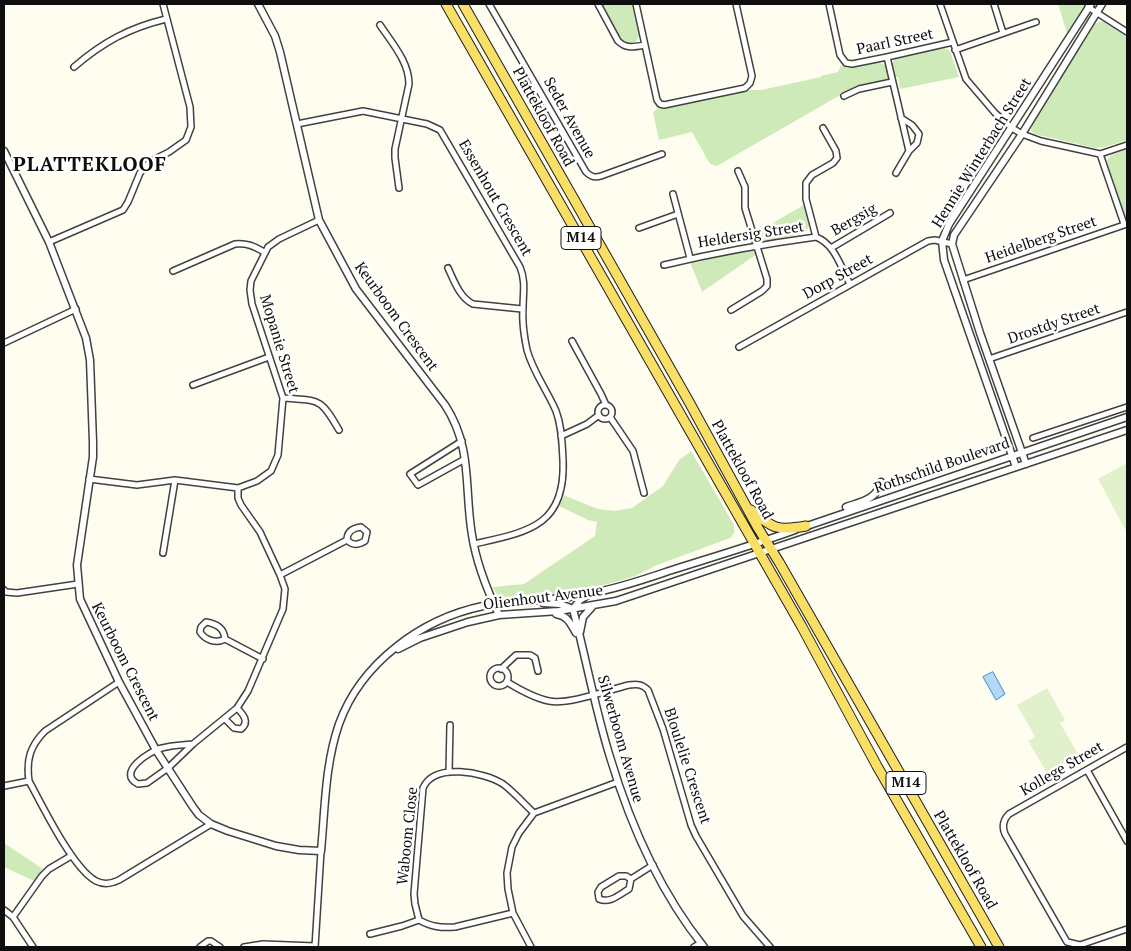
<!DOCTYPE html>
<html>
<head>
<meta charset="utf-8">
<style>
  body { margin:0 }
  #map { position:relative; width:1131px; height:951px; overflow:hidden; background:#fffdf0; font-family:"PT Serif",serif }
  canvas { display:block }
  .frame { position:absolute; inset:0; border:5px solid #0e0e0e; pointer-events:none }
</style>
</head>
<body>
<div id="map">
<canvas width="1131" height="951"></canvas>
<div class="frame"></div>
</div>
<script>
const ctx = document.querySelector('canvas').getContext('2d');
ctx.lineJoin = 'round';
function fill(path, color) { ctx.fillStyle = color; ctx.fill(path, 'evenodd'); }
function stroke(path, color, width, dash) { ctx.strokeStyle = color; ctx.lineWidth = width; ctx.lineCap = dash ? 'butt' : 'round'; ctx.setLineDash(dash || []); ctx.stroke(path); }
function drawText(font, color, halo, rows, align = 'center') {
  ctx.font = font + ' "PT Serif",serif'; ctx.lineWidth = 5; ctx.setLineDash([]); ctx.textBaseline = 'middle'; ctx.strokeStyle = halo; ctx.fillStyle = color; for (const [text, x, y, turn = 0] of rows) {
    ctx.save(); ctx.translate(x, y); ctx.rotate((+turn || 0) * Math.PI / 180); ctx.textAlign = isNaN(turn) ? turn : align; if (halo) ctx.strokeText(text, 0, 0); ctx.fillText(text, 0, 0); ctx.restore();
  }
}
fill(new Path2D(`
  M 601,4 L 632,4 L 639,35 L 636,43 L 628,44 L 621,40 Z
  M 1058,4 L 1087,4 L 1067,33 Z
  M 1099,22 L 1104,22 L 1127,37 L 1127,140 L 1105,147 L 1095,148 L 1034,134 L 1031,130 L 1032,124 L 1095,24 Z
  M 942,47 L 950,51 L 959,77 L 900,89 L 898,77 L 895,77 L 892,64 L 895,59 Z
  M 877,62 L 885,65 L 888,79 L 856,86 L 717,166 L 710,164 L 692,132 L 659,140 L 653,112 L 660,107 L 663,108 L 748,90 L 761,90 L 821,77 L 821,76 L 838,72 L 841,65 L 848,68 Z
  M 1127,149 L 1127,217 L 1124,214 L 1107,161 L 1111,155 Z
  M 804,205 L 809,225 L 806,233 L 767,241 L 759,237 L 757,232 Z
  M 748,250 L 752,250 L 757,254 L 702,292 L 690,262 Z
  M 691,451 L 734,525 L 734,533 L 730,538 L 657,565 L 635,576 L 612,583 L 569,593 L 508,599 C 500,598 495,594 493,587 L 524,584 L 595,536 L 597,522 L 588,520 L 559,506 L 563,495 L 598,509 L 614,511 L 632,508 L 663,486 L 679,460 Z
  M 4,843 L 43,869 L 34,881 L 4,867 Z`), '#cfeab9');
fill(new Path2D(`
  M 1127,463 L 1127,533 L 1098,479 Z
  M 1047,688 L 1065,720 L 1060,723 L 1079,756 L 1047,773 L 1028,741 L 1035,737 L 1017,705 Z`), '#e1f1cb');
const water = new Path2D(`
  M 993,672 L 1005,694 L 996,700 L 983,677 Z`);
fill(water, '#b4d9f7');
stroke(water, '#3b8ace', 1);
const minor = new Path2D(`
  M 489,4 L 586,172 C 591,177 595,178 601,176 L 662,154
  M 598,4 L 618,41 C 626,49 634,47 645,45
  M 636,4 L 657,100 L 660,104 L 664,105 L 745,88 L 750,83 L 752,76 L 736,4
  M 829,4 L 840,55 L 846,63 L 852,64 L 887,57 L 953,42
  M 940,4 L 966,79 L 995,113 L 1012,128 L 1022,134 L 1041,141 L 1100,154 L 1127,145
  M 994,4 L 1003,33
  M 1088,7 L 1127,32
  M 380,25 C 392,43 409,62 409,84 L 395,149 L 395,158 L 399,188
  M 955,50 L 1036,22
  M 887,57 L 909,151 L 896,173
  M 74,67 C 103,42 129,28 166,19
  M 844,96 L 859,89 L 892,82
  M 901,118 L 912,125 L 919,134 L 917,143 L 909,151
  M 297,124 L 363,111 L 427,124 L 440,130 L 520,267 C 526,281 523,294 523,308 C 522,322 524,336 527,350 C 533,372 547,390 556,411 C 562,427 562,444 563,460 C 566,527 527,532 474,544
  M 1100,154 L 1124,224
  M 673,194 L 690,258
  M 639,228 L 678,214
  M 816,237 L 806,199 L 806,183 L 812,175 L 833,163 L 837,158 L 836,151 L 823,128
  M 49,242 L 123,210 L 128,202 L 140,173 L 145,167 L 151,161 L 169,152 L 186,140 L 191,127 L 190,107 L 163,4
  M 831,248 L 890,213
  M 664,265 C 714,253 764,244 816,237 C 835,244 841,268 850,284
  M 448,268 C 454,281 460,298 473,304 L 522,309
  M 173,271 L 235,244 C 247,243 254,246 264,252
  M 963,280 L 1127,224
  M 731,310 L 762,291 L 767,286 L 767,279 L 745,208 L 745,187 L 738,171
  M 572,341 L 601,394 L 606,405
  M 4,343 L 76,309
  M 739,347 L 928,241 L 935,240 L 952,244
  M 989,359 L 1127,312
  M 193,385 L 269,357
  M 283,398 C 320,401 320,397 339,430
  M598 412a7 7 0 1 1 14 0a7 7 0 1 1-14 0Z
  M 610,417 L 633,451 L 644,493
  M 561,436 L 587,424 L 599,415
  M 1033,438 L 1127,407
  M 462,441 L 410,474 L 418,485 L 465,459
  M 89,479 L 137,485 L 175,480 L 238,488 L 257,481 L 271,471 L 278,455 L 283,398 L 252,304 L 250,290 L 251,281 L 268,247 L 279,239 L 319,220
  M 163,553 L 175,480
  M 280,575 L 347,540 C 347,531 353,528 361,527 L 367,532 L 365,541 C 358,545 353,546 347,540
  M 4,590 L 6,592 L 17,593 L 78,584
  M 225,639 C 224,628 217,624 206,622 L 201,627 L 200,632 C 205,640 216,644 225,639 L 263,659
  M490 677a9 9 0 1 1 18 0a9 9 0 1 1-18 0Z
  M 501,669 L 516,655 L 530,655 L 535,658 L 538,671
  M 119,682 L 45,731 C 30,746 26,760 29,781 C 42,805 73,869 96,881 C 104,885 111,884 119,880 L 211,824
  M 507,682 C 520,690 534,698 549,701 C 569,705 608,690 629,685 C 637,684 642,684 648,690 L 663,729 L 691,825 L 696,836 L 743,916 L 770,947
  M 225,719 L 234,728 L 241,729 C 250,722 243,714 237,708
  M 193,744 C 183,745 171,745 162,748 C 149,751 116,773 138,784 L 147,783 L 168,768 L 193,744 L 237,708 L 248,691 L 283,609 L 285,589 L 280,575 L 260,532 L 241,505 L 238,498 L 238,488
  M 1127,747 L 1009,814 C 1003,820 1002,827 1005,834 L 1067,942 L 1080,945 L 1127,929
  M 1087,770 L 1127,841
  M 449,772 L 450,725
  M 4,786 L 29,781
  M 619,876 L 626,876 L 631,879 L 629,889 C 620,894 610,904 599,899 L 598,892 L 601,887 Z
  M 631,879 L 653,865
  M 4,910 L 13,917 L 33,947
  M 513,913 L 455,927 C 441,928 432,927 419,920 L 415,904 L 414,894 L 423,788 C 434,762 484,772 503,784 C 514,792 524,804 534,813
  M 13,917 L 42,876 L 49,869 L 71,856
  M 370,934 L 402,926 L 419,920
  M 200,947 L 208,941 L 211,941 L 220,947
  M 244,947 L 263,944 L 315,946
  M 315,947 L 321,851
  M 531,947 L 513,913 L 508,889 L 507,873 L 512,847 L 519,833 L 534,813 L 618,782
  M 694,947 L 701,943`);
const tertiary = new Path2D(`
  M 258,4 L 275,36 L 280,52 L 319,220 L 356,289 L 445,405 C 473,448 464,488 472,535 C 476,561 488,592 499,615
  M 4,151 L 49,242 L 86,338 L 90,360 L 93,442 L 93,457 L 77,565 L 80,599 L 119,682 L 156,750 L 193,807 L 199,815 L 211,824 L 228,831 L 276,846 L 299,850 L 321,851 C 325,809 325,764 339,724 C 361,663 421,619 483,606 C 496,603 510,602 524,601 C 547,600 570,598 592,593 C 620,588 645,579 672,570 C 713,557 754,545 795,530
  M 1026,464 L 980,333 L 952,244 L 954,235 L 1022,134 L 1102,4
  M 1016,467 L 944,260 L 942,241 L 949,224 L 1091,4
  M 846,507 C 860,502 877,500 881,482
  M 804,527 L 1127,417
  M 543,603 L 560,604 L 573,609
  M 573,609 C 586,658 595,709 610,757 C 630,824 660,892 704,947
  M 573,609 L 580,600 L 588,595
  M 556,614 C 568,616 570,623 576,633
  M 580,632 L 583,617 L 592,607
  M 398,649 L 420,638 L 468,622 L 499,615 L 559,611 L 616,601 L 1127,430`);
const primary = new Path2D(`
  M 446,4 L 802,627 L 877,766 L 981,947
  M 463,4 L 688,400 L 758,528 L 779,562 L 999,947
  M 751,510 C 773,529 778,531 806,526`);
stroke(minor, '#414141', 8);
stroke(tertiary, '#414141', 9);
stroke(primary, '#1f1f1f', 11);
stroke(minor, '#fff', 5);
stroke(tertiary, '#fff', 6);
stroke(primary, '#f9df66', 9);
for (const [x, y, w] of [
  [581,238,40],
  [906,783,40]
]) { const box = new Path2D(); box.roundRect(x - w / 2, y - 11.5, w, 23, 4); ctx.fillStyle = '#fff'; ctx.fill(box); stroke(box, '#0e0e0e', 1); }
drawText('bold 14px', '#0e0e0e', null, [
  ["M14",581,238],
  ["M14",906,783]
]);
drawText('15px', '#0e0e0e', '#fff', [
  ["Paarl Street",895,42,-12],
  ["Plattekloof Road",543,117,61],
  ["Seder Avenue",569,118,61],
  ["Hennie Winterbach Street",982,153,-58],
  ["Essenhout Crescent",495,198,60],
  ["Bergsig",854,220,-30],
  ["Heldersig Street",751,235,-9],
  ["Heidelberg Street",1041,240,-19],
  ["Dorp Street",838,277,-29],
  ["Keurboom Crescent",396,317,54],
  ["Drostdy Street",1054,324,-19],
  ["Mopanie Street",279,344,73],
  ["Rothschild Boulevard",942,466,-19],
  ["Plattekloof Road",742,470,61],
  ["Olienhout Avenue",543,598,-7],
  ["Keurboom Crescent",125,662,63],
  ["Silwerboom Avenue",620,739,74],
  ["Bloulelie Crescent",687,766,72],
  ["Kollege Street",1062,769,-30],
  ["Waboom Close",408,836,-84],
  ["Plattekloof Road",965,860,60]
]);
ctx.letterSpacing = '1px';
drawText('bold 20px', '#0e0e0e', '#fff', [
  ["PLATTEKLOOF",90,165]
]);
ctx.letterSpacing = '0px';
</script>
</body>
</html>
